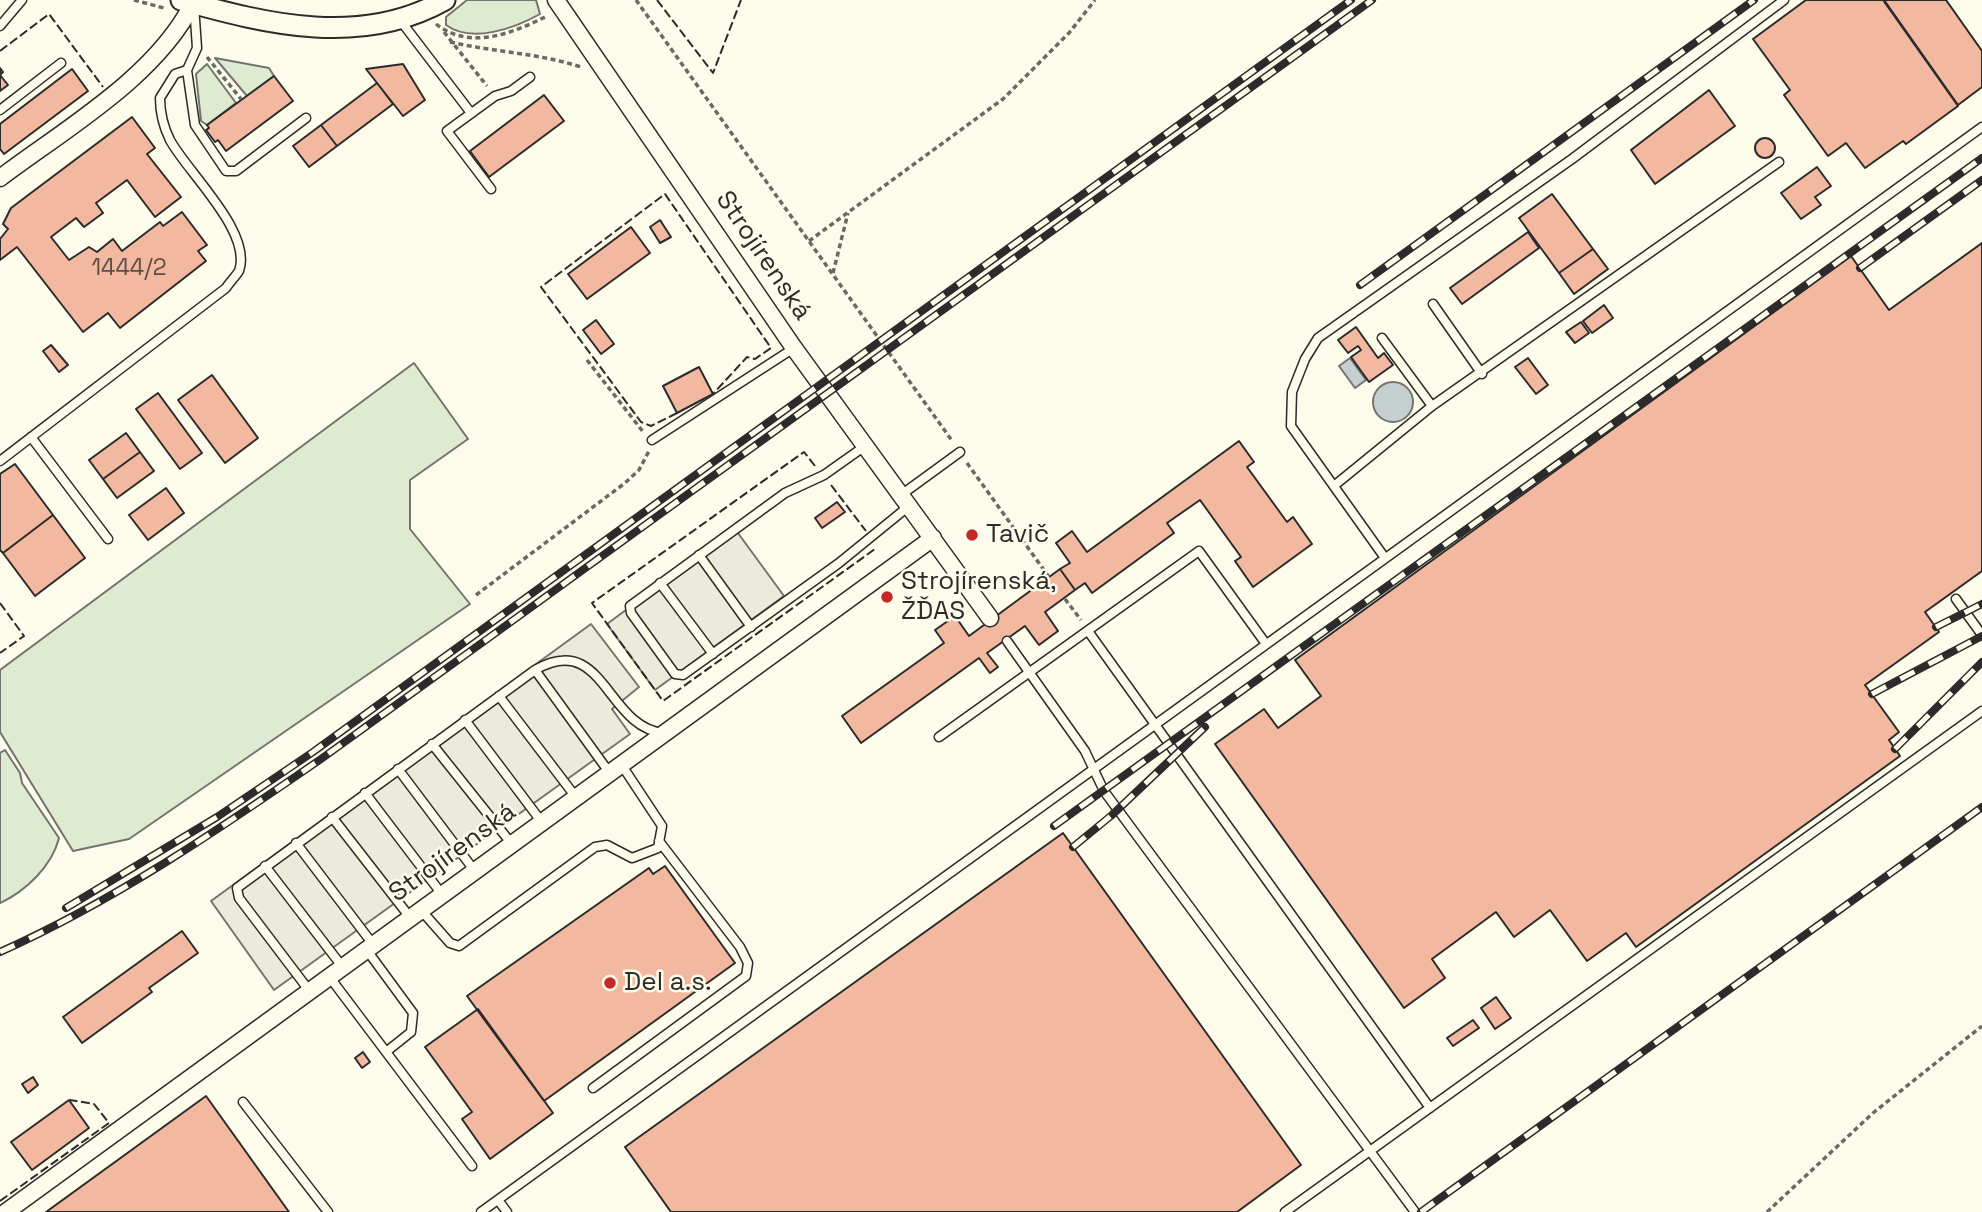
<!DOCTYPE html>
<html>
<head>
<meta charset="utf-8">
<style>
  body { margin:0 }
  canvas { display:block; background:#fdfbea }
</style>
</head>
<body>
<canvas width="1982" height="1212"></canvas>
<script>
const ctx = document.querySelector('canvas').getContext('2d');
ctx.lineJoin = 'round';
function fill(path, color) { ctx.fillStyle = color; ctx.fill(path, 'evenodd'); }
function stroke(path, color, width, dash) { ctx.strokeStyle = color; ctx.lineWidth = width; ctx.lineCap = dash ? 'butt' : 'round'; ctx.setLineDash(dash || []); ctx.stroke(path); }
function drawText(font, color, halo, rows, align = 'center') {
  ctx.font = font + ' "Space Grotesk",sans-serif'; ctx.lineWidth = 5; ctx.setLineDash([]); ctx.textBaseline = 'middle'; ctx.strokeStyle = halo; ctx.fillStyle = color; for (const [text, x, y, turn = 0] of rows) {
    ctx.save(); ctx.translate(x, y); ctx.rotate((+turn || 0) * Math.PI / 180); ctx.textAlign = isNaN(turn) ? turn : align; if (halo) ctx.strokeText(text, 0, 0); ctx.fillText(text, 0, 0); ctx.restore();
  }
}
const green = new Path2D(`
  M 467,0 L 536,0 L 540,14 C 515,28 472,44 446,25 L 446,17 Z
  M 215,58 L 269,68 L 274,76 L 247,96 Z
  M 207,64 L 236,103 L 207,125 L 201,121 L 196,74 Z
  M 414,363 L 468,439 L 410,480 L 410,529 L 470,604 L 129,839 L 73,851 L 0,732 L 0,670 Z
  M 5,750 L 20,773 L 22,783 L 59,838 C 52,866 26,891 0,903 L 0,753 Z`);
fill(green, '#deebd1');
stroke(green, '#74746e', 2);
const parking = new Path2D(`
  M 735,529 L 784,596 L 655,690 L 607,624 Z
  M 591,624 L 639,687 L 612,709 L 630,734 L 274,990 L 211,901 Z`);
fill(parking, '#eceadb');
stroke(parking, '#74746e', 2);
const water = new Path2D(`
  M 1350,358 L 1366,380 L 1355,388 L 1339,366 Z
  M1373 402a20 20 0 1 1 40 0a20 20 0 1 1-40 0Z`);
fill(water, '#c7d0d0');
stroke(water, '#74746e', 2);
const building = new Path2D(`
  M 1806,0 L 1883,0 L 1958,106 L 1906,144 L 1903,141 L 1865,168 L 1846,143 L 1828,156 L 1784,95 L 1790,90 L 1753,39 Z
  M 1884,0 L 1946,0 L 1982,51 L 1982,87 L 1958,105 Z
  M 403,64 L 425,100 L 403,116 L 366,69 Z
  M 0,68 L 3,72 L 0,75 L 8,85 L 0,91 Z
  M 72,69 L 88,91 L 4,154 L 0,149 L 0,124 Z
  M 274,76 L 293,101 L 226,151 L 218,140 L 215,142 L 206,130 L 209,128 L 207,125 Z
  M 377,83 L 393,104 L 337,146 L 321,125 Z
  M 1709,90 L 1735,126 L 1655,184 L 1631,150 Z
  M 544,95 L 564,121 L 489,177 L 470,151 Z
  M 132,117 L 155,148 L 147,154 L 181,197 L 155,217 L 127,180 L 96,203 L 103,213 L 84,227 L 76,218 L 51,237 L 69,260 L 89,247 L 97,252 L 113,239 L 122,251 L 160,222 L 163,226 L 182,212 L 207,245 L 198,251 L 206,261 L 120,328 L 108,313 L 83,332 L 17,247 L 0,260 L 0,239 L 8,229 L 3,224 L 11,208 Z
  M 321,125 L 337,146 L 309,167 L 293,146 Z
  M1755 148a10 10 0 1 1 20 0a10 10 0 1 1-20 0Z
  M 1817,167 L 1831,186 L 1815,197 L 1821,205 L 1801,219 L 1781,193 Z
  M 1552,194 L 1593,249 L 1559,273 L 1519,218 Z
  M 660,220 L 671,237 L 660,243 L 650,227 Z
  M 631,227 L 650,253 L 587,299 L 568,274 Z
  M 1528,232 L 1539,248 L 1462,304 L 1450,288 Z
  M 1982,243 L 1982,571 L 1925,612 L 1939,632 L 1865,685 L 1899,732 L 1889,740 L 1900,756 L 1636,947 L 1626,933 L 1587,961 L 1550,910 L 1514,937 L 1496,912 L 1432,959 L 1445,978 L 1404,1008 L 1215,744 L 1264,709 L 1278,728 L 1321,696 L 1295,660 L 1851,256 L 1889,310 Z
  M 1593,249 L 1608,269 L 1574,294 L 1559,273 Z
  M 1604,305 L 1613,318 L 1592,333 L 1583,321 Z
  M 596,320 L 614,344 L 601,354 L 583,330 Z
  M 1581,322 L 1589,333 L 1575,343 L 1566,332 Z
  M 1356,327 L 1378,358 L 1384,353 L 1393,365 L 1369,382 L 1351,357 L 1361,350 L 1358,346 L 1348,353 L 1338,340 Z
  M 51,345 L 68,365 L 59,372 L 43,351 Z
  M 1528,358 L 1548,385 L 1536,394 L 1515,367 Z
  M 699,367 L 713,394 L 677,413 L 663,386 Z
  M 212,375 L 258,438 L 225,463 L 178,400 Z
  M 158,393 L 202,453 L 180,469 L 136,409 Z
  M 126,433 L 140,452 L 103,479 L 89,460 Z
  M 1239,441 L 1254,462 L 1247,467 L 1287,522 L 1293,517 L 1312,544 L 1253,587 L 1235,561 L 1241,557 L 1200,500 L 1167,523 L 1174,533 L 1092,593 L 1085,583 L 1075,590 L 1060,569 L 1070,563 L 1056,543 L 1072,531 L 1087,552 Z
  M 140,452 L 154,471 L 117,498 L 103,479 Z
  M 15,464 L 53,515 L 3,553 L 0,550 L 0,474 Z
  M 166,488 L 184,513 L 148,540 L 129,515 Z
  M 837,502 L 845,512 L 822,528 L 815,518 Z
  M 53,515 L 85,558 L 35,596 L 3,553 Z
  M 1060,569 L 1075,590 L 1045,612 L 1058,631 L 1039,645 L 1025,626 L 987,653 L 998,667 L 990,673 L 979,658 L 861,743 L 842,716 L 944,643 L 935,630 L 955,616 L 969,636 Z
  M 1063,833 L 1301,1165 L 1237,1212 L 671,1212 L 625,1147 Z
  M 665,866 L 735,963 L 544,1101 L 467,996 L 649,868 L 653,874 Z
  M 182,931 L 198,953 L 149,988 L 152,992 L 82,1043 L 63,1017 Z
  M 1496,997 L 1511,1018 L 1495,1029 L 1481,1008 Z
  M 478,1009 L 553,1113 L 490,1159 L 462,1119 L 472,1112 L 425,1047 Z
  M 1473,1020 L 1479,1028 L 1453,1046 L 1447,1038 Z
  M 363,1052 L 370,1062 L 362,1068 L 355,1058 Z
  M 33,1077 L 38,1085 L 28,1093 L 22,1084 Z
  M 206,1096 L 289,1212 L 46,1212 Z
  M 69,1100 L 89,1128 L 32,1170 L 11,1142 Z`);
fill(building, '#f2b8a0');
stroke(building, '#2b2b2b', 2);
const service = new Path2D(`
  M 194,5 L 197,48 L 187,70 L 195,125 L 226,171 L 236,171 L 306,118
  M 400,20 L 471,113
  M 0,26 L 22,0
  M 0,110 L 61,63
  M 491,189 L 447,131 L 495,96 L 511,91 L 530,77
  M 1433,304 L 1482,374
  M 1382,338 L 1432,406
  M 31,437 L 108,539
  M 652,440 L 794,348
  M 865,446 L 824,475 L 785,493 L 630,606 L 631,613 L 675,674 L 683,675 L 839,563 L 909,506
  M 0,461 L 226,288 C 229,283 236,276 239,271 C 253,232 187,172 170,140 C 163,126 160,113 160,98 L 175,74 L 187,70
  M 1335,485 L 1432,406 L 1779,162
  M 901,495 L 960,452
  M 699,555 L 751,627
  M 1385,558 L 1291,426 L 1292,392 L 1305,359 L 1318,338 L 1572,159 L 1784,0
  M 660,583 L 713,654
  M 1956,599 L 1982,635
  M 1088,631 L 1430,1108
  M 1007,641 L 1085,751 L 1104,791 L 1415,1212
  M 535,670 L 609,772
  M 499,696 L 575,796
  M 465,720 L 541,821
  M 939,737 L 1199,551 L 1266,644
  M 432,744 L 511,843
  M 398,769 L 474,870
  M 365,793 L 441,893
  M 332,817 L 409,916
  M 296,843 L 372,943
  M 265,866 L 341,965
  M 420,909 L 450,943 L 459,946 L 595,847 L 607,845 L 632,858 L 658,848 L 662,826 L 621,764
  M 366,949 L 413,1013 L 411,1032 L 386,1052
  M 328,975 L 472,1166
  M 308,989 L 239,898 L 237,888 L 535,670 C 604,630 606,728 664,733
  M 593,1088 L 746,976 L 748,963 L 740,947 L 659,841
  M 243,1102 L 328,1212
  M 498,1200 L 507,1212
  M 481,1212 L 1982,127
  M 1285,1212 L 1982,711`);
const minor = new Path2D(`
  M 556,0 L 794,348 L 990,618
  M 0,178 C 65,129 156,77 193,3
  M 6,1212 L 933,538`);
const tertiary = new Path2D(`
  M 181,0 C 269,25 362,47 445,0`);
stroke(service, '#2b2b2b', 11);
stroke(minor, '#2b2b2b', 19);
stroke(tertiary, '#2b2b2b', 23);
stroke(new Path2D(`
  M 134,0 L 164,8
  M 636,0 L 953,442
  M 436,24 C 470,51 513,33 547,16
  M 444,32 L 487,86
  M 450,42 C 494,52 538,53 581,67
  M 207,57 L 241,99
  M 809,241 L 1003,99 L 1069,33 L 1095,0
  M 833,273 L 848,213
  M 587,360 L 644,433
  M 967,463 L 1049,577
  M 476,595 L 625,483 L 639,470 L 649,451
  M 1065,599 L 1081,620
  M 1767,1212 L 1873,1113 L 1982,1026`), '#6a6964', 3.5, [5, 3.5]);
stroke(service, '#fdfbea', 8);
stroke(minor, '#fdfbea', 16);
stroke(tertiary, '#fdfbea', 19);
const rail = new Path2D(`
  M 1860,268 L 1982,180
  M 1360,285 L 1754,0
  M 1936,627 L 1982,604
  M 1872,694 L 1982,636
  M 1895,749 L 1982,662
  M 1054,826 L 1982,158
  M 1073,847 L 1112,815 L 1205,727
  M 66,908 L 217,817 L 313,752 L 1351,0
  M 0,952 C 114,901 218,830 321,759 L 1372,0
  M 1421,1212 L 1982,807`);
stroke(rail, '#2b2b2b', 8);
stroke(rail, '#fdfbea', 5, [16]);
stroke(new Path2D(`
  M 657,0 L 713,73 L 741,0
  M 0,51 L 49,14 L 103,87
  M 677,413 L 651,426 L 641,422 L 541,287 L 665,194 L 771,348 L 755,359 L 747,357 L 713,394
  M 815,466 L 804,452 L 592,603 L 663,701 L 875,549
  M 831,485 L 866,531
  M 0,603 L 24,636 L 0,653
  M 0,1201 L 109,1123 L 94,1104 L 70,1100`), '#2b2b2b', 2, [9, 3.5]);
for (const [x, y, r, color] of [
  [972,535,7,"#c62828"],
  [887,597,7,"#c62828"],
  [610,983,7,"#c62828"]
]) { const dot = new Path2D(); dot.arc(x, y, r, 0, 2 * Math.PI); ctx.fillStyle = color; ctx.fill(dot); stroke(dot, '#fdfbea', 2.5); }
drawText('23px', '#5d4e48', null, [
  ["1444/2",129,269]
]);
drawText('26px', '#2b2b2b', '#fdfbea', [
  ["Strojírenská",763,256,56],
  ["Strojírenská",453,853,-36]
]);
drawText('26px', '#2b2b2b', '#fdfbea', [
  ["Tavič",986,535],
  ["Strojírenská,",901,582],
  ["ŽĎAS",901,612],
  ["Del a.s.",624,983]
], 'left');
</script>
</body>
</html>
